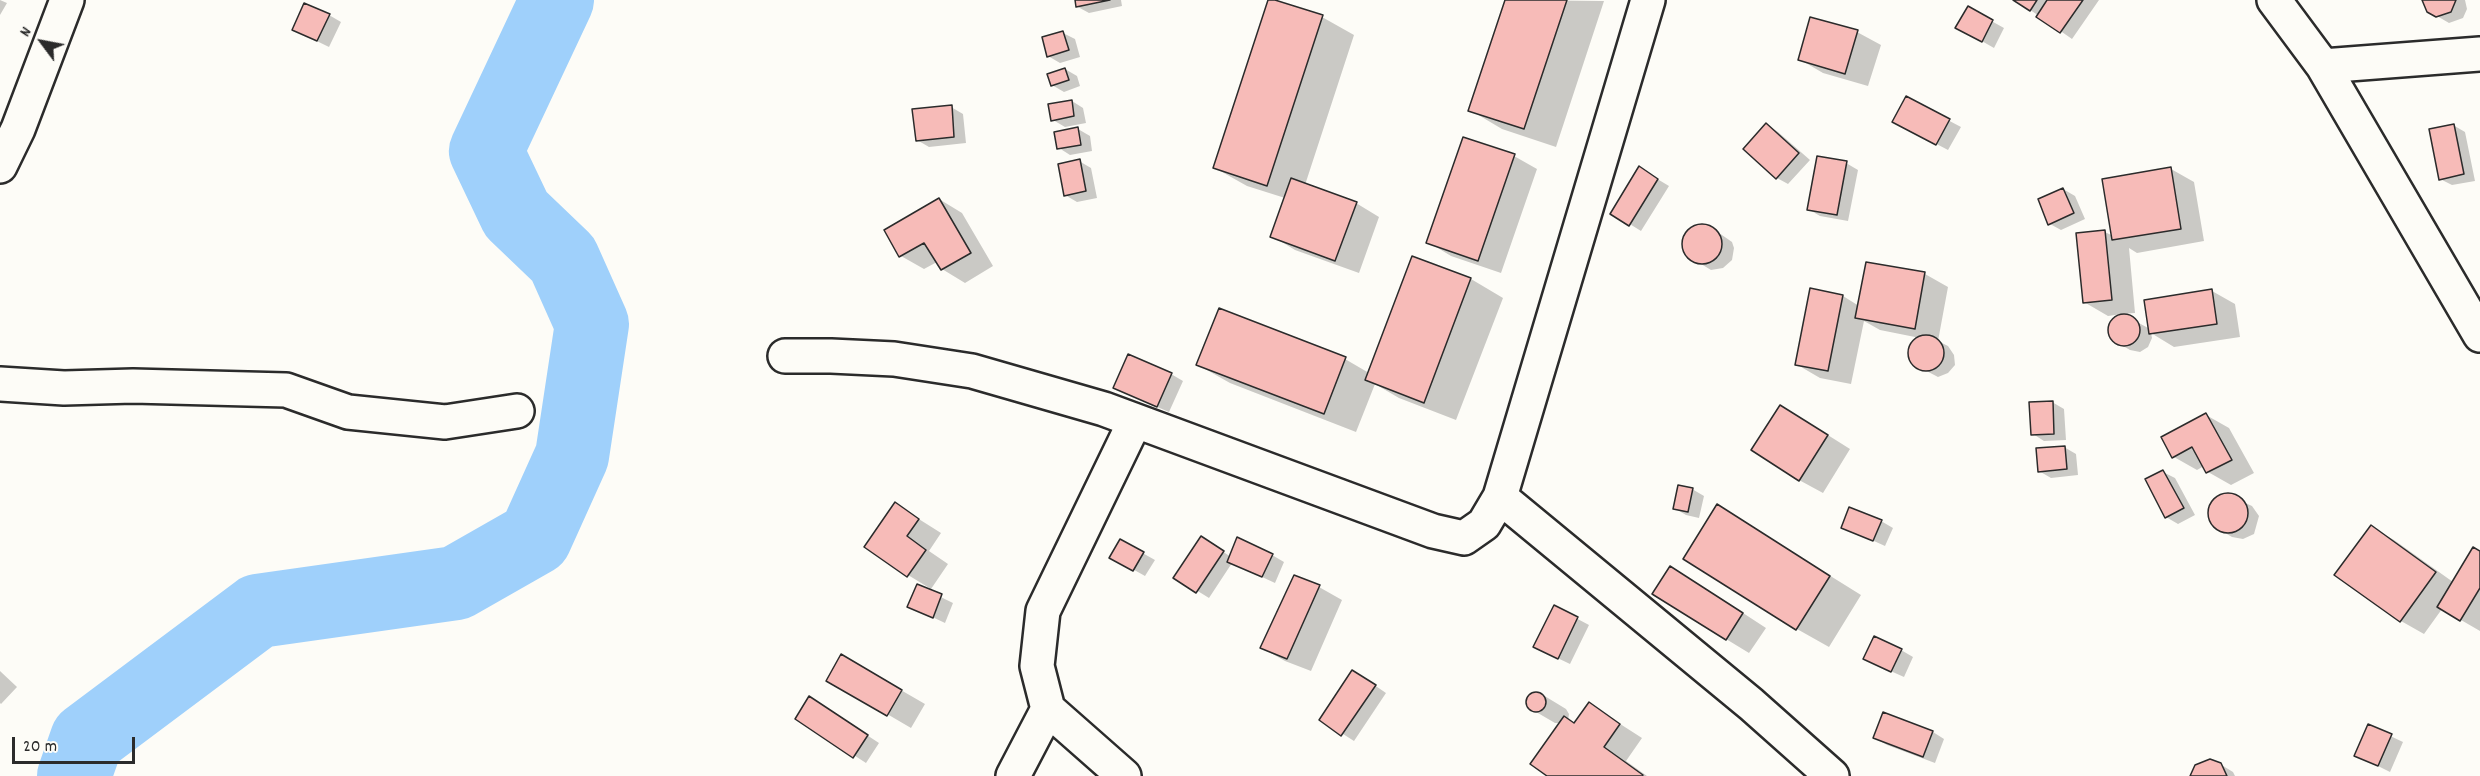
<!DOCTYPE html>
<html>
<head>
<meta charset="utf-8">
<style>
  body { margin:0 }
  #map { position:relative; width:2480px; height:776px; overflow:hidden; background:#fdfcf7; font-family:Dekko,sans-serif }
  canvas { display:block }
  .north { position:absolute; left:12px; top:12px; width:60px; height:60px; -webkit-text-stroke:4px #fdfcf7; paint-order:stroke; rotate:302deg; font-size:16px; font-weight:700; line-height:24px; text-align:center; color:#2b2b2b }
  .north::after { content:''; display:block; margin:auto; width:21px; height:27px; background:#2b2b2b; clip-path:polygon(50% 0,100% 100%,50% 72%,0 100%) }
  .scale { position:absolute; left:12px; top:737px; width:123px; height:27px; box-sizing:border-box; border:3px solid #2b2b2b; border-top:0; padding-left:8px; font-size:18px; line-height:21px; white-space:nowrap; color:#2b2b2b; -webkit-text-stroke:4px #fdfcf7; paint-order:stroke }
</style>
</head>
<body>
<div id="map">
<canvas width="2480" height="776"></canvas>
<div class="north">N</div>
<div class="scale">20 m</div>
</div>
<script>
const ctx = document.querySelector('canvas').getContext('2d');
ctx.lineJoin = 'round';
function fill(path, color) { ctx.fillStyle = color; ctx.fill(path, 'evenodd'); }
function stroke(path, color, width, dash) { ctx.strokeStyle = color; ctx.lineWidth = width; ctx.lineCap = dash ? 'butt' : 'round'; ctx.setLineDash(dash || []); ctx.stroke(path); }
fill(new Path2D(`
  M 0,0 L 7,3 L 0,15 Z
  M 1076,0 L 1121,0 L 1122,6 L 1089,13 L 1078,7 Z
  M 1270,0 L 1322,17 L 1354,35 L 1305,185 L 1356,203 L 1379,217 L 1359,273 L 1295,250 L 1272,236 L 1285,198 L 1247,186 L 1215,168 Z
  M 1507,0 L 1604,1 L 1556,147 L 1502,129 L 1470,110 Z
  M 2016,0 L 2099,0 L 2072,39 Z
  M 2424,0 L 2465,0 L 2467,9 L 2463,18 L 2449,23 L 2437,16 Z
  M 1968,8 L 2004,28 L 1994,48 L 1957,27 Z
  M 329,15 L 341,22 L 329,47 L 294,30 Z
  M 1857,32 L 1881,45 L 1868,86 L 1823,73 L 1799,59 Z
  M 1063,33 L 1075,39 L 1080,57 L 1060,63 L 1048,56 Z
  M 1065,69 L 1077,76 L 1080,86 L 1064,92 L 1052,85 Z
  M 1906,98 L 1961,127 L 1948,150 L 1906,128 Z
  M 1072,101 L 1083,108 L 1086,123 L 1065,127 L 1053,120 Z
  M 951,107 L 963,114 L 966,143 L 929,147 L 917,140 Z
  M 1767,125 L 1778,132 L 1810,160 L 1788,184 L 1777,178 Z
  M 2453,125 L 2465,132 L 2475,181 L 2452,185 L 2440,179 Z
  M 1078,129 L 1090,136 L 1092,151 L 1070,155 L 1059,148 Z
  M 1514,156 L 1537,169 L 1501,273 L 1451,256 L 1428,242 Z
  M 1079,161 L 1091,168 L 1097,198 L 1077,202 L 1065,195 Z
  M 1846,163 L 1858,170 L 1848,221 L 1820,216 L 1808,209 Z
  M 1639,168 L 1669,186 L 1641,231 L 1612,213 Z
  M 2171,169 L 2194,182 L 2204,241 L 2137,253 L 2129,248 L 2135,313 L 2122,314 L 2150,329 L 2212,291 L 2235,304 L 2240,337 L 2174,347 L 2151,333 L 2152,338 L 2148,347 L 2140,352 L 2130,350 L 2113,340 L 2109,331 L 2115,318 L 2122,314 L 2108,316 L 2084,302 L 2105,232 L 2113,236 Z
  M 2063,189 L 2075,196 L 2085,219 L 2061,230 L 2050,224 Z
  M 939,199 L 962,213 L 993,266 L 965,283 L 942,269 L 937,262 L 924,269 L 901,256 Z
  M 1697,226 L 1709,226 L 1732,242 L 1734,248 L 1732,260 L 1723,268 L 1711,270 L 1688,256 L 1685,251 L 1684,239 L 1687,233 Z
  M 1413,257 L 1471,279 L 1503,298 L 1456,420 L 1399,398 L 1375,384 L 1356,432 L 1230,383 L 1198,365 L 1345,359 L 1369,373 Z
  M 1925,274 L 1948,287 L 1938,341 L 1948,346 L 1954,355 L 1955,365 L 1948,373 L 1938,377 L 1915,365 L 1912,361 L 1910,356 L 1911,345 L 1920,338 L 1880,330 L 1864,321 L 1851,384 L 1820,378 L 1796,364 L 1812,290 L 1843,296 L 1859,306 Z
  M 1171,374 L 1183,381 L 1169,412 L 1127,394 Z
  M 2052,402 L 2064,409 L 2066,440 L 2044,441 L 2033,434 Z
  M 2206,415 L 2229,428 L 2254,473 L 2231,485 L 2208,472 L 2204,466 L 2197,470 L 2174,457 Z
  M 1804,420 L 1850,449 L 1823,493 L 1799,480 Z
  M 2064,447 L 2076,454 L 2078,475 L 2051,478 L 2039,471 Z
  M 2163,472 L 2175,478 L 2195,515 L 2178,524 L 2166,517 Z
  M 1692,489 L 1704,496 L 1699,518 L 1686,515 L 1674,508 Z
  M 2228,495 L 2252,506 L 2259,516 L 2254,534 L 2243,539 L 2232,537 L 2215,527 L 2209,516 L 2212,504 L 2221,496 Z
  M 895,504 L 941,533 L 929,551 L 948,564 L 931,589 L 908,575 Z
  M 1718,506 L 1861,595 L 1829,647 L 1797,629 Z
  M 1881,521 L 1893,528 L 1885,546 L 1843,527 Z
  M 2371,527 L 2394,540 L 2453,582 L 2480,553 L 2480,631 L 2442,609 L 2424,634 L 2401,621 L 2336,575 Z
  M 1121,541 L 1155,560 L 1145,576 L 1111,557 Z
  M 1213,545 L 1231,557 L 1272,555 L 1284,562 L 1275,583 L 1232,563 L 1209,598 L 1175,577 Z
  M 1694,581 L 1766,628 L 1749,653 L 1726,639 Z
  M 918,586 L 953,603 L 945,623 L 909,606 Z
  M 1319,587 L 1342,600 L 1311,671 L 1285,661 L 1262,648 Z
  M 1555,607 L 1589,625 L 1570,664 L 1547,653 Z
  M 1901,650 L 1913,657 L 1904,677 L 1877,665 Z
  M 842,656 L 925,704 L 911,728 L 829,680 Z
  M 0,671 L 17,687 L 1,704 L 0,703 Z
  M 1364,678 L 1386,693 L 1354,741 L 1321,720 Z
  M 1534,693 L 1543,695 L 1566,709 L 1569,714 L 1568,721 L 1575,725 L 1589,704 L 1642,738 L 1626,761 L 1647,776 L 1550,776 L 1561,723 L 1555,723 L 1531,709 L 1528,704 L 1528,699 Z
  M 821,705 L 879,743 L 866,763 L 797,718 Z
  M 1884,714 L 1933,732 L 1944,739 L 1935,763 L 1887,745 L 1875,738 Z
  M 2369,726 L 2403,742 L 2390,772 L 2356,755 Z
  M 2215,761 L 2233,772 L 2235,776 L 2191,776 Z`), '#0003');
stroke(new Path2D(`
  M 74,776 L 87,739 L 258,611 L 456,583 L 535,538 L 572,456 L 592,324 L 563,259 L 516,214 L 486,151 L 557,0`), '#9fd0fb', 74);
const building = new Path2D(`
  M 1075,0 L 1110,0 L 1076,7 Z
  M 1268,0 L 1275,0 L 1323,15 L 1267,186 L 1213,168 Z
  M 1505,0 L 1567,0 L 1524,129 L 1468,111 Z
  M 2013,0 L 2037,0 L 2030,11 Z
  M 2047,0 L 2083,0 L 2060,33 L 2036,17 Z
  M 2422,0 L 2456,0 L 2451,12 L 2436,17 L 2427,12 Z
  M 304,3 L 330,14 L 317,41 L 292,30 Z
  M 1968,6 L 1993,20 L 1982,42 L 1955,28 Z
  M 1810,17 L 1858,30 L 1845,74 L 1798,60 Z
  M 1063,31 L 1069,50 L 1047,57 L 1042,37 Z
  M 1065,68 L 1069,80 L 1051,86 L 1047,74 Z
  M 1906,96 L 1950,119 L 1936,145 L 1892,122 Z
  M 1072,100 L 1074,116 L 1051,121 L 1048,104 Z
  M 952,105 L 954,137 L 916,141 L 912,109 Z
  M 1766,123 L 1799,153 L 1776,179 L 1743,149 Z
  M 2454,124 L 2464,174 L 2439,180 L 2429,129 Z
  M 1078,127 L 1081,145 L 1057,149 L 1054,132 Z
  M 1463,137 L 1515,154 L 1478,261 L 1426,243 Z
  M 1817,156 L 1847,161 L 1837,215 L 1807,210 Z
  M 1080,159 L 1086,191 L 1064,196 L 1058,164 Z
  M 1639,166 L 1658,179 L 1629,226 L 1610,214 Z
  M 2171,167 L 2181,229 L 2112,240 L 2102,179 Z
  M 1291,178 L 1357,202 L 1335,261 L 1270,237 Z
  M 2063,188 L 2074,213 L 2048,225 L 2038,199 Z
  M 939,198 L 971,253 L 941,270 L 924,243 L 899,257 L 884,230 Z
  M1682 244a20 20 0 1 1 40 0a20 20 0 1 1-40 0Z
  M 2105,230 L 2112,300 L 2083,303 L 2076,233 Z
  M 1412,256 L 1471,278 L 1424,403 L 1365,380 Z
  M 1866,262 L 1925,272 L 1915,329 L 1855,318 Z
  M 1810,288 L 1843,295 L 1828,371 L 1795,365 Z
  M 2212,289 L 2217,324 L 2149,334 L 2144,300 Z
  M 1219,308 L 1346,357 L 1324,414 L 1196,365 Z
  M2108 330a16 16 0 1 1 32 0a16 16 0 1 1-32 0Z
  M1908 353a18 18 0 1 1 36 0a18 18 0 1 1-36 0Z
  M 1128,354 L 1172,373 L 1157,407 L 1113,388 Z
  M 2053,401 L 2054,434 L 2031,435 L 2029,402 Z
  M 1780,405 L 1828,435 L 1799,481 L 1751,450 Z
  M 2206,413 L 2232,460 L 2206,473 L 2192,447 L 2172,458 L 2161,437 Z
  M 2065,446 L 2067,469 L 2038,472 L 2036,448 Z
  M 2163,470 L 2184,508 L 2165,518 L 2145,479 Z
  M 1678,485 L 1693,488 L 1688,512 L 1673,509 Z
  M2208 513a20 20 0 1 1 40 0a20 20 0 1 1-40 0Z
  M 895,502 L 919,519 L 907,536 L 926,550 L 907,577 L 864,547 Z
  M 1717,504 L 1830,576 L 1796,630 L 1683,559 Z
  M 1849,507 L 1882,520 L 1873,541 L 1841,528 Z
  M 2371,525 L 2436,572 L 2400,622 L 2334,575 Z
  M 1201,536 L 1224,551 L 1196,593 L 1173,578 Z
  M 1237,537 L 1273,554 L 1262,577 L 1227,562 Z
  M 1120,539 L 1144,552 L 1133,571 L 1109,558 Z
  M 2473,547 L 2480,551 L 2480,588 L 2460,621 L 2437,607 Z
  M 1670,566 L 1743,613 L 1726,640 L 1652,594 Z
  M 1294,575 L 1320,585 L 1287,659 L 1260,648 Z
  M 917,584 L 942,594 L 933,618 L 907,607 Z
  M 1554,605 L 1578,617 L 1558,659 L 1533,647 Z
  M 1874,636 L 1902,649 L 1891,672 L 1863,659 Z
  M 841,654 L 902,690 L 887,716 L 826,681 Z
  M 1352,670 L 1376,685 L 1341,736 L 1319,720 Z
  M1526 702a10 10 0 1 1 20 0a10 10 0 1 1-20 0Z
  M 809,696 L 868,735 L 853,758 L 795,719 Z
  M 1589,702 L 1620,724 L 1604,747 L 1643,775 L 1642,776 L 1547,776 L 1530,764 L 1564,716 L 1574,723 Z
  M 1883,712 L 1933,731 L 1923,757 L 1873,738 Z
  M 2368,724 L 2392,734 L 2378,766 L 2354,756 Z
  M 2210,759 L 2221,763 L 2227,776 L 2190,776 L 2195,765 Z`);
fill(building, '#f7bbb8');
stroke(building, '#2b2b2b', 1.5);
const minor = new Path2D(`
  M 2274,0 L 2323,66 L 2480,335
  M 2323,66 L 2480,54
  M 0,166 L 18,129 L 67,0
  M 785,356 L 831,356 L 894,359 L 972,371 L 1104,409 L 1433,531 L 1464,538 L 1484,524 L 1500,497 L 1648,0
  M 0,384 L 64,388 L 133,386 L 286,390 L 348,412 L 445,422 L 517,411
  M 1500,497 L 1751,704 L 1832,776
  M 1013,776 L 1048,709
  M 1124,776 L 1048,709 L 1037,666 L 1043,611 L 1135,421`);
stroke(minor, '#2b2b2b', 38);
stroke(minor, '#fdfcf7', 33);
</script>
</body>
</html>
